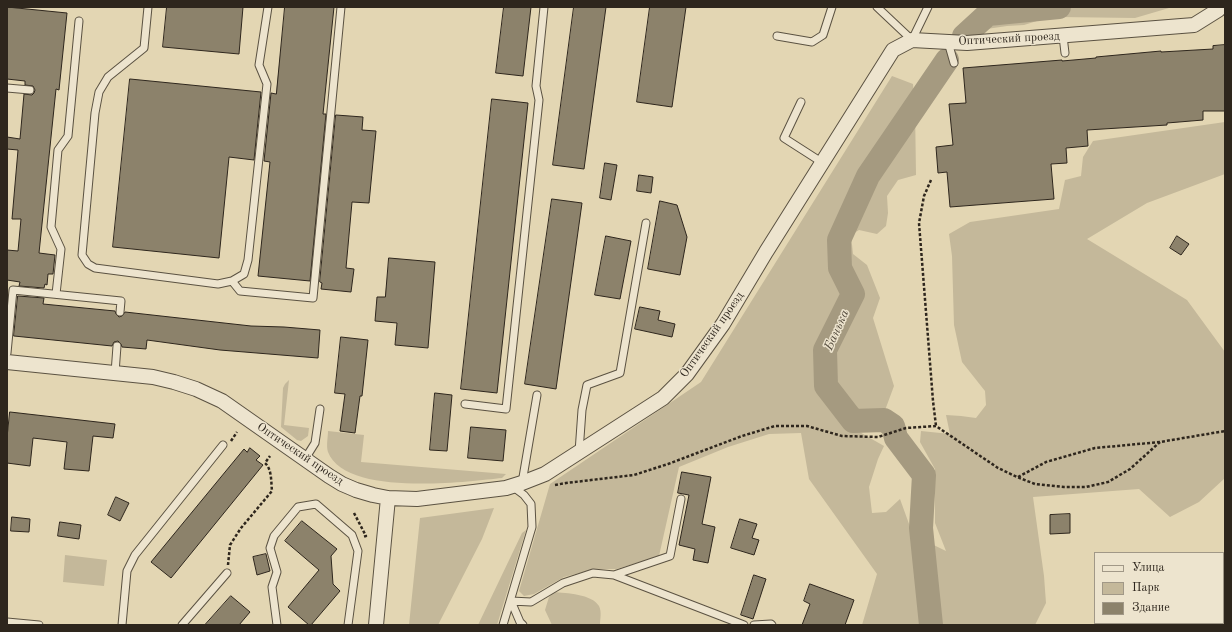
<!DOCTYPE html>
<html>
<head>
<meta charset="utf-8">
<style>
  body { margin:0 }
  #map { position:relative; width:1232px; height:632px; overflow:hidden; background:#e3d6b3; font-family:"Old Standard TT",serif }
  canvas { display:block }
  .frame { position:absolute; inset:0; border:8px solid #2e261d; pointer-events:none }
  .legend { position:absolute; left:1094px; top:552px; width:130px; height:72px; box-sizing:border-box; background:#ede4ce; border:1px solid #a19887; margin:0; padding:5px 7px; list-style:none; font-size:12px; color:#2e261d }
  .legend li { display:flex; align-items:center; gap:8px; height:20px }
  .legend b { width:20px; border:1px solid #a19887 }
</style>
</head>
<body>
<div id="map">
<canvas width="1232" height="632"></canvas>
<div class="frame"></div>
<ul class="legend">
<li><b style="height:5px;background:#ede4ce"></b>Улица</li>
<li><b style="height:11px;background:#c4b89a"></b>Парк</li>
<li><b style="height:11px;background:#8c826b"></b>Здание</li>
</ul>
</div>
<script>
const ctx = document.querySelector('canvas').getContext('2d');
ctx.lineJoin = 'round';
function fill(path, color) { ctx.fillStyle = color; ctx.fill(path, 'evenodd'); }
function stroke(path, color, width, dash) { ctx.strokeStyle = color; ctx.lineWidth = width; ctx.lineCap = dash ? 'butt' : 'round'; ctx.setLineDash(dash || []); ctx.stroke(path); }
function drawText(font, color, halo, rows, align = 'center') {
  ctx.font = font + ' "Old Standard TT",serif'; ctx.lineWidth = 3; ctx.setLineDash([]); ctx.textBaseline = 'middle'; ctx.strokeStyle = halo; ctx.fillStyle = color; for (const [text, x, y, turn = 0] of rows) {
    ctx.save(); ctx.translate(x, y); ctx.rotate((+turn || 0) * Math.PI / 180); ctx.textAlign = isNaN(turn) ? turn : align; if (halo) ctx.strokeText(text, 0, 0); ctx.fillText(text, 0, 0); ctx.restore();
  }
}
fill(new Path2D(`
  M 982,7 L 1176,7 L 1169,8 L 1135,18 L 1058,17 L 1040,20 L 1024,25 L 1007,26 L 980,30 L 964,36 L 979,8 Z
  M 892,76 L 913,84 L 915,107 L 916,175 L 898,180 L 887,196 L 888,213 L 886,226 L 877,234 L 859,230 L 851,235 L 853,254 L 867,265 L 880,298 L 873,318 L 894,386 L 884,413 L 849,426 L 884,446 L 878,459 L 869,487 L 872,513 L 886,512 L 900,499 L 913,535 L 946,551 L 935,523 L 935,469 L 920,442 L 921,431 L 950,434 L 946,415 L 961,416 L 976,418 L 986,405 L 985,391 L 962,362 L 954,325 L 952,256 L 949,234 L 970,222 L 1059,209 L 1065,180 L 1081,176 L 1083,157 L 1093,141 L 1225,122 L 1225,174 L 1147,203 L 1087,239 L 1187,300 L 1225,352 L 1225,478 L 1199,502 L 1170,517 L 1139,489 L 1033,497 L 1044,576 L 1046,603 L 1035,625 L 862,625 L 877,574 L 809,479 L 801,433 L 769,434 L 728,447 L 679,467 L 659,556 L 617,569 L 595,569 L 564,577 L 534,594 L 524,596 L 519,591 L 550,484 L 701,382 Z
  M 289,380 L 284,425 L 309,428 L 308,436 L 301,441 L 297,440 L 281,427 L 283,388 L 285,384 Z
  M 328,431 L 364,435 L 361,462 L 506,474 L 502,478 C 465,482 345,497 328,452 C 326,446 328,437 328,431 Z
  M 494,508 L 482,539 L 438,625 L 409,625 L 420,518 Z
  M 526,530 L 497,625 L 478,625 L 522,533 Z
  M 65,555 L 107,560 L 104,586 L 63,582 Z
  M 554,592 C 566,593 592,594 599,606 C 602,612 600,619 600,625 L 552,625 L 545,610 L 549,597 Z`), '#c4b89a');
stroke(new Path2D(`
  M 964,36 L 988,14 L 1059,7
  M 931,625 L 921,528 L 924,475 L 896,438 L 893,426 L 884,420 L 853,421 L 826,386 L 825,350 L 853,294 L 840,268 L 839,240 L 868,176 L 947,60`), '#a59a80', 24);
const building = new Path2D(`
  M 7,7 L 67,13 L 59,90 L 56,89 L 39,253 L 55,255 L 53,274 L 48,274 L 47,285 L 45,284 L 44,288 L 19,286 L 20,282 L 7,280 L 7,250 L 18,251 L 21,219 L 12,219 L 18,150 L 7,149 L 7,137 L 20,139 L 24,94 L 32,95 L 34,93 L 35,90 L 33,86 L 25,85 L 25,81 L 7,79 Z
  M 167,7 L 243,7 L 239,54 L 163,47 Z
  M 285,7 L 334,7 L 323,114 L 326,114 L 310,281 L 258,276 L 270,162 L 264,161 L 271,93 L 276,94 Z
  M 504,7 L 531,7 L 523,76 L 496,73 Z
  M 574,7 L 606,7 L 584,169 L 553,165 Z
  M 650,7 L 686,7 L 672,107 L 637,102 Z
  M 1225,45 L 1225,111 L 1203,111 L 1203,120 L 1167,123 L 1167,125 L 1087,130 L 1088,146 L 1066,148 L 1067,163 L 1051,164 L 1054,199 L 950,207 L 947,172 L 938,173 L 936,147 L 953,145 L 949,104 L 966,103 L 963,68 L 1062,60 L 1062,61 L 1096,58 L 1096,57 L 1161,51 L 1161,52 L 1213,49 L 1213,46 Z
  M 130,79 L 261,92 L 254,160 L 229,157 L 219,258 L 113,247 Z
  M 492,99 L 528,103 L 497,393 L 461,389 Z
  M 336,115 L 363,117 L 362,130 L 376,131 L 369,203 L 352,202 L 346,268 L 354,269 L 351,292 L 321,289 L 322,283 L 320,282 Z
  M 605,163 L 617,165 L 611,200 L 600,198 Z
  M 639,175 L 653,177 L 651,193 L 637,191 Z
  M 552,199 L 582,203 L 556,389 L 525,384 Z
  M 660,201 L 677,205 L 687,237 L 680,275 L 648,269 Z
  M 606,236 L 631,241 L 620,299 L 595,295 Z
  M 1177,236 L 1189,244 L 1181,255 L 1170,248 Z
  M 389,258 L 435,262 L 428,348 L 395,345 L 397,323 L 375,321 L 377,297 L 385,297 Z
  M 18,296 L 44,298 L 43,304 L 115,311 L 116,314 L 119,317 L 122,316 L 125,312 L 251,326 L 284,327 L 320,330 L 318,358 L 220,350 L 147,340 L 146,349 L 122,347 L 121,344 L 118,341 L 114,342 L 112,346 L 14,336 Z
  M 640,307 L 660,311 L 658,320 L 675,324 L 672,337 L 635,329 Z
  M 341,337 L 368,340 L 362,396 L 360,396 L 355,433 L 340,431 L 345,394 L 335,393 Z
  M 435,393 L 452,395 L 447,451 L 430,450 Z
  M 10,412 L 115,424 L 113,438 L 93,436 L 89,471 L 64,469 L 67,442 L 33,438 L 30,466 L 7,463 L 7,438 Z
  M 471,427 L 506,430 L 503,461 L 468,458 Z
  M 250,448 L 260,456 L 256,460 L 263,465 L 171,578 L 151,562 L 244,449 L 247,452 Z
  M 682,472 L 711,477 L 702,524 L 715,527 L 708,563 L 693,560 L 695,549 L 679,545 L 689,495 L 678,493 Z
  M 116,497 L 129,503 L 120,521 L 108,515 Z
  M 1070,514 L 1070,533 L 1050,534 L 1050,515 Z
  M 12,517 L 30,519 L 29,532 L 11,531 Z
  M 740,519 L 757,524 L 752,538 L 759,540 L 754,555 L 731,548 Z
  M 302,521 L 337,549 L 331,556 L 333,584 L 340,591 L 311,625 L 309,625 L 288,607 L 319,570 L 285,541 Z
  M 60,522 L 81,525 L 79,539 L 58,536 Z
  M 266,554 L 270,571 L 257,575 L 253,557 Z
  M 754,575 L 766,579 L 753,619 L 741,615 Z
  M 810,584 L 854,600 L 845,625 L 802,625 L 810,604 L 804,601 Z
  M 231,596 L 250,612 L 239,625 L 205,625 Z`);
fill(building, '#8c826b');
stroke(building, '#2e261d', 1);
const service = new Path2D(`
  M 148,7 L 144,48 L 108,77 L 99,92 L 95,113 L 82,255 L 88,264 L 95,268 L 218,284 L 232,281 L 244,274 L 248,260 L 267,84 L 259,65 L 268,7
  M 877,7 L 912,40 L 928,7
  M 777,36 L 812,42 L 823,35 L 832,7
  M 1063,36 L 1065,53
  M 948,42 L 954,63
  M 7,88 L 30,90
  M 801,102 L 784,138 L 823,163
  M 232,281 L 240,291 L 313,298 L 341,7
  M 56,294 L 61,249 L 51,227 L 58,150 L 68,136 L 79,21
  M 7,353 L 13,290 L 121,301 L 120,312
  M 115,373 L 117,346
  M 465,404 L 506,409 L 539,100 L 536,86 L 544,7
  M 579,452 L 582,410 L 587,385 L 620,373 L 646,223
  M 305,459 L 315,443 L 320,409
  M 522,483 L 537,395
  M 614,575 L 744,625
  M 7,622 L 39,625
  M 122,625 L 127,571 L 135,555 L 223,445
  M 182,625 L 227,573
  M 277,625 L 272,587 L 277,572 L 270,548 L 274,536 L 298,507 L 316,504 L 352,535 L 358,551 L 348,625
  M 503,625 L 532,527 L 531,504 L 524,495 L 512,486
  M 523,625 L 520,622 L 511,601 L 531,602 L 563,583 L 593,573 L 614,575 L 670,556 L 681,499
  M 754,625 L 771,624 L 772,625`);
const minor = new Path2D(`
  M 7,362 L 153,377 L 174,382 L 196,389 L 222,401 L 329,476 L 342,484 L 356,490 L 373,495 L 388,498 L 417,499 L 506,488 L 522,483 L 545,474 L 663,398 L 687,374 L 723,324 L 766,252 L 893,50 L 912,40 L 967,43 L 1194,25 L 1218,10 L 1221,7
  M 376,625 L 388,498`);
stroke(service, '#5b5242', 9);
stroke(minor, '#5b5242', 16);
stroke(new Path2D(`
  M 931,180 L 924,196 L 919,223 L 933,401 L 936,426
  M 231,441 L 237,432
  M 1018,477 L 1046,462 L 1095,448 L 1160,442 L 1225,431
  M 555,485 L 566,483 L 634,475 L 668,464 L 742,436 L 775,426 L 807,426 L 842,436 L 878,437 L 906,428 L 936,426 L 998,468 L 1017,477 L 1035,484 L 1064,487 L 1086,487 L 1108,482 L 1130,469 L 1160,442
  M 354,513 L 366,536 L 363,537
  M 228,565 L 230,545 L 241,528 L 272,491 C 271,482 272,469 265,463 L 270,456`), '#2e261d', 2.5, [3, 2]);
stroke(service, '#ede4ce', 7);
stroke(minor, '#ede4ce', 14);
drawText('12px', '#2e261d', '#ede4ce', [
  ["Оптический проезд",1009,39,-3],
  ["Оптический проезд",712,335,-55],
  ["Оптический проезд",300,454,34]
]);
drawText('italic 13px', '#52493b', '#ede4ce', [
  ["Банька",837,330,-66]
]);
</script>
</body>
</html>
